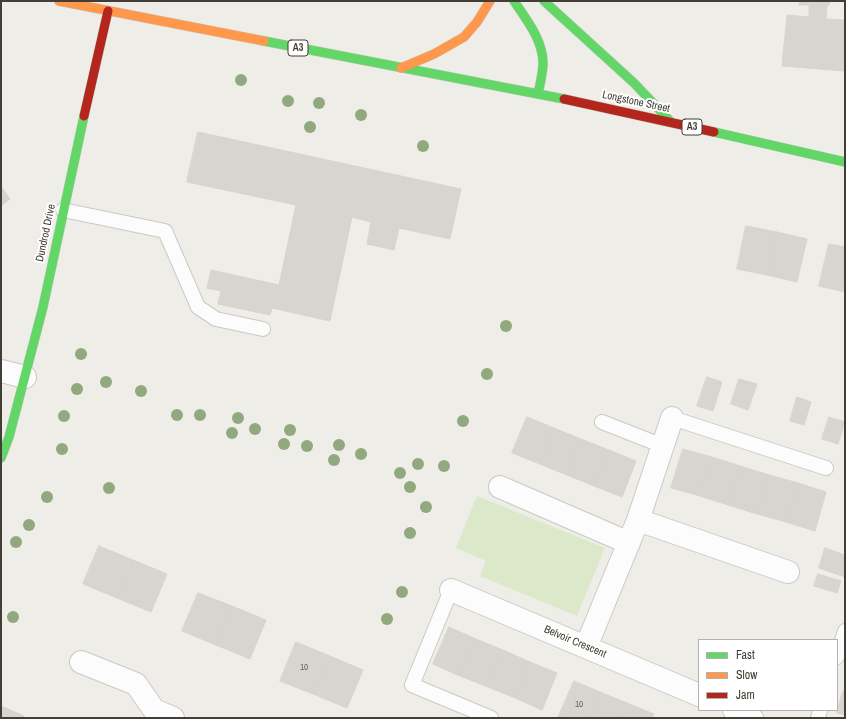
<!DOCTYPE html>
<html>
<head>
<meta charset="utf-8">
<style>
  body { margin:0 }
  #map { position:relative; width:846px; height:719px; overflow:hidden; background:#eeede8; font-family:"Archivo Narrow",sans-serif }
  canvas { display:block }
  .frame { position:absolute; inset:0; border:2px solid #433e35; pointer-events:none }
  .legend { position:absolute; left:698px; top:639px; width:140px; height:72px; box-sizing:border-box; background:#fff; border:1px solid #b4b2ae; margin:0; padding:5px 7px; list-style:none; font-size:12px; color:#433e35 }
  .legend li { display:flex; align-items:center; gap:8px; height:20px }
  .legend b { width:20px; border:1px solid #b4b2ae }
</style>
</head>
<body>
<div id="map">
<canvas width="846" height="719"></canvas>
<div class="frame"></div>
<ul class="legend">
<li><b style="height:5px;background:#63d668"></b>Fast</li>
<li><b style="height:5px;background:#ff974d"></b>Slow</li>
<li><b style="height:5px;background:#b3261e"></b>Jam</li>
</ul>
</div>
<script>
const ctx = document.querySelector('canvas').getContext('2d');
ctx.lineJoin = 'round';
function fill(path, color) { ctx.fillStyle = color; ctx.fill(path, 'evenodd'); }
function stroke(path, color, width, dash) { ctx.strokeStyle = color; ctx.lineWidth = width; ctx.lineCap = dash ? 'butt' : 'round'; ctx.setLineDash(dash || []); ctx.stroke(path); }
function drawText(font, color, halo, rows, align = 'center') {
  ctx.font = font + ' "Archivo Narrow",sans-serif'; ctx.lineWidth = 4; ctx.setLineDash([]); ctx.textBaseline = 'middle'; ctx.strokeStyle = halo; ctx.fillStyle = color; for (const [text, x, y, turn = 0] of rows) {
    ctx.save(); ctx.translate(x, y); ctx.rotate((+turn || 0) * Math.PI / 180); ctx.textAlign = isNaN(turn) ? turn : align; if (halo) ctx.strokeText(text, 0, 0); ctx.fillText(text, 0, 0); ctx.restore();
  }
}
fill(new Path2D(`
  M 477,496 L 605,548 L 577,616 L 480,576 L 486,561 L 456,548 Z`), '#dbe8c9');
const building = new Path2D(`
  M 800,1 L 830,1 L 829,5 L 827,5 L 826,19 L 845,20 L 845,71 L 782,66 L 787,15 L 809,17 L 809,5 L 799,5 Z
  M 198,132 L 461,189 L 450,239 L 399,228 L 394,250 L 367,244 L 371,222 L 352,217 L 330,321 L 272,308 L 270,315 L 218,304 L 221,291 L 207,288 L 211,270 L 279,285 L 296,205 L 187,182 Z
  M 1,186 L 10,199 L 1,206 Z
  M 746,226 L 777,232 L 767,275 L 737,269 Z
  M 777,232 L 807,239 L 797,282 L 767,275 Z
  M 829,244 L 845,247 L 845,292 L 819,286 Z
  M 707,377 L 722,382 L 713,411 L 697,406 Z
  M 739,379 L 757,384 L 748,410 L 731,404 Z
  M 797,397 L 811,402 L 804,425 L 790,421 Z
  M 527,417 L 554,428 L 540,464 L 512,453 Z
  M 829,417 L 845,422 L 838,444 L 822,439 Z
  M 554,428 L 581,439 L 567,475 L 540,464 Z
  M 581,439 L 609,450 L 594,486 L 567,475 Z
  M 683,449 L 712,457 L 700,496 L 671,488 Z
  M 609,450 L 636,461 L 622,497 L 594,486 Z
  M 712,457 L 740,466 L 728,505 L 700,496 Z
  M 740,466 L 769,475 L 757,514 L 728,505 Z
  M 769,475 L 798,483 L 786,522 L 757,514 Z
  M 798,483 L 826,492 L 815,531 L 786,522 Z
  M 99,546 L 133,560 L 117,598 L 83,584 Z
  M 825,548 L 845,555 L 845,577 L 819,568 Z
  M 133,560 L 167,574 L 151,612 L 117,598 Z
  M 818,574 L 841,581 L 837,593 L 814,586 Z
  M 198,593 L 232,606 L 216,645 L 182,631 Z
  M 232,606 L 266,620 L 250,659 L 216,645 Z
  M 449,627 L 476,639 L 460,676 L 433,664 Z
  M 476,639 L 503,650 L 488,687 L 460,676 Z
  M 296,642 L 330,656 L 313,694 L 280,681 Z
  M 503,650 L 530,662 L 515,698 L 488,687 Z
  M 330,656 L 363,670 L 347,708 L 313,694 Z
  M 530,662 L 557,673 L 542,710 L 515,698 Z
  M 574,681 L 600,692 L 590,718 L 558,718 Z
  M 843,691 L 845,692 L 845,715 L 837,713 Z
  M 600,692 L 627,703 L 621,718 L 590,718 Z
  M 627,703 L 654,714 L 652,718 L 621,718 Z
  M 1,706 L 24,716 L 23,718 L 1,718 Z`);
fill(building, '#d8d5d0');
stroke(building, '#d6d4ce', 1);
const lane = new Path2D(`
  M 63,210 L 165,231 L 198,307 L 216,319 L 263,329
  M 672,418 L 826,468
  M 602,422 L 663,446
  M 451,590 L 412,685 L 491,718
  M 837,657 L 845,631
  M 818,718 L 820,710`);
const street = new Path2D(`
  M 1,371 L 25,377
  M 500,487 L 629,543
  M 638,520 L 788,572
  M 451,590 L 699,695
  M 586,647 L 638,520 L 672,418
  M 81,662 L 136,684 L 154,710 L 173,718
  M 734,710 L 752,718`);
const fast = new Path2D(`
  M 514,1 C 526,19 543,40 543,63 C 543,73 540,84 538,94
  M 544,1 L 634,83 L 671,122
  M 264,41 L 564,99
  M 714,132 L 845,162
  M 1,458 L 9,437 L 43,307 L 84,116`);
const slow = new Path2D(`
  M 59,1 L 264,41
  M 401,68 L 434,54 L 464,37 L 477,22 L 490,1`);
const jam = new Path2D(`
  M 564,99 L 714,132
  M 84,116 L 108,11`);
stroke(lane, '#cac9c4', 16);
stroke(street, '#cac9c4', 24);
stroke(fast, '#cccabf', 10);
stroke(slow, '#cccabf', 10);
stroke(jam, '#cccabf', 10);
stroke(lane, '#fcfcfc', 14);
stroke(street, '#fcfcfc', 22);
stroke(fast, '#63d668', 9);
stroke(slow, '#ff974d', 9);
stroke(jam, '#b3261e', 9);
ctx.fillStyle = '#92a980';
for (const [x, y] of [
  [241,80],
  [288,101],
  [319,103],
  [361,115],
  [310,127],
  [423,146],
  [506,326],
  [81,354],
  [487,374],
  [106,382],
  [77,389],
  [141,391],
  [177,415],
  [200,415],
  [64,416],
  [238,418],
  [463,421],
  [255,429],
  [290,430],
  [232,433],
  [284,444],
  [339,445],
  [307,446],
  [62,449],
  [361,454],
  [334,460],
  [418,464],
  [444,466],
  [400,473],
  [410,487],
  [109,488],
  [47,497],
  [426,507],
  [29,525],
  [410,533],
  [16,542],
  [402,592],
  [13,617],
  [387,619]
]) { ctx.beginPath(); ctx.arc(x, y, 6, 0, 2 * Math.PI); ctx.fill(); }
drawText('9px', '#69645c', null, [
  ["10",304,668],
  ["10",579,705]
]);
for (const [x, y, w] of [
  [298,48,20],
  [692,127,20]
]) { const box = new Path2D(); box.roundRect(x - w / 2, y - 8, w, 16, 3); ctx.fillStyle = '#fff'; ctx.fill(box); stroke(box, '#433e35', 1); }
drawText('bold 10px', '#433e35', null, [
  ["A3",298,48],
  ["A3",692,127]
]);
drawText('11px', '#433e35', '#fff', [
  ["Longstone Street",636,102,12],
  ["Dundrod Drive",46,233,-78],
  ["Belvoir Crescent",575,642,23]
]);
</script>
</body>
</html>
